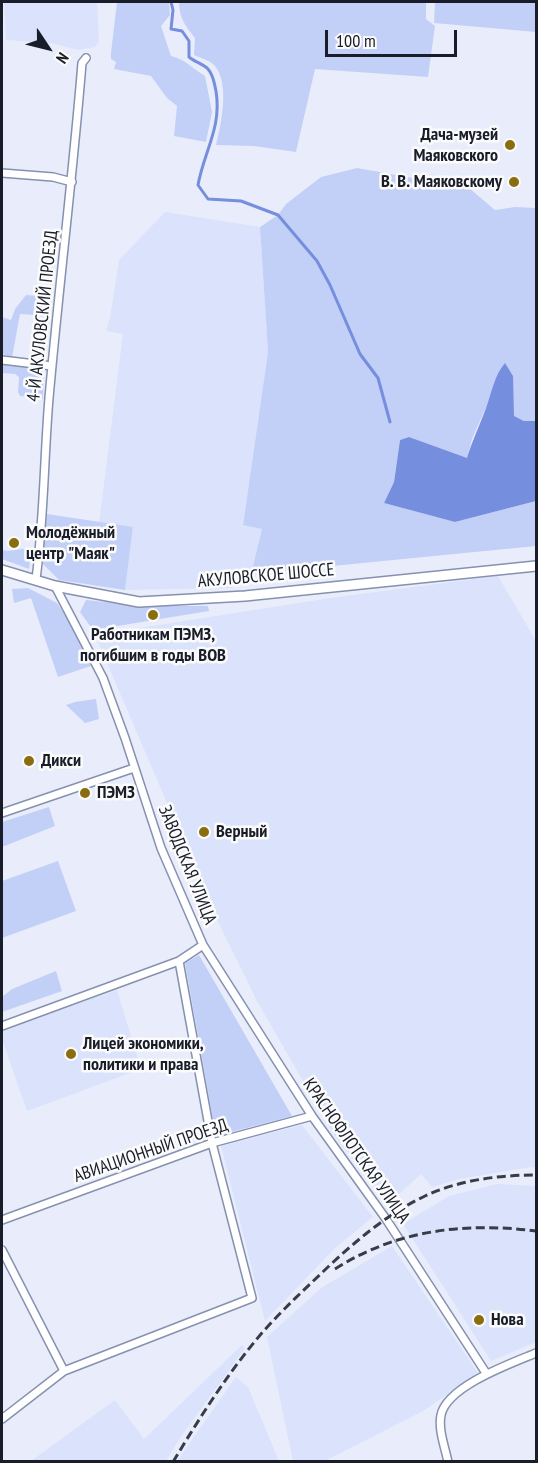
<!DOCTYPE html>
<html>
<head>
<meta charset="utf-8">
<style>
  body { margin:0 }
  #map { position:relative; width:538px; height:1463px; overflow:hidden; background:#e9edfb; font-family:"PT Sans Narrow",sans-serif }
  canvas { display:block }
  .frame { position:absolute; inset:0; border:3px solid #191d29; pointer-events:none }
  .north { position:absolute; left:18px; top:18px; width:60px; height:60px; -webkit-text-stroke:4px #fbfbfb; paint-order:stroke; rotate:125deg; font-size:16px; font-weight:700; line-height:24px; text-align:center; color:#191d29 }
  .north::after { content:''; display:block; margin:auto; width:21px; height:27px; background:#191d29; clip-path:polygon(50% 0,100% 100%,50% 72%,0 100%) }
  .scale { position:absolute; left:325px; top:30px; width:132px; height:27px; box-sizing:border-box; border:3px solid #191d29; border-top:0; padding-left:8px; font-size:18px; line-height:21px; white-space:nowrap; color:#191d29; -webkit-text-stroke:4px #fbfbfb; paint-order:stroke }
</style>
</head>
<body>
<div id="map">
<canvas width="538" height="1463"></canvas>
<div class="frame"></div>
<div class="north">N</div>
<div class="scale">100 m</div>
</div>
<script>
const ctx = document.querySelector('canvas').getContext('2d');
ctx.lineJoin = 'round';
function fill(path, color) { ctx.fillStyle = color; ctx.fill(path, 'evenodd'); }
function stroke(path, color, width, dash) { ctx.strokeStyle = color; ctx.lineWidth = width; ctx.lineCap = dash ? 'butt' : 'round'; ctx.setLineDash(dash || []); ctx.stroke(path); }
function drawText(font, color, halo, rows, align = 'center') {
  ctx.font = font + ' "PT Sans Narrow",sans-serif'; ctx.lineWidth = 5; ctx.setLineDash([]); ctx.textBaseline = 'middle'; ctx.strokeStyle = halo; ctx.fillStyle = color; for (const [text, x, y, turn = 0] of rows) {
    ctx.save(); ctx.translate(x, y); ctx.rotate((+turn || 0) * Math.PI / 180); ctx.textAlign = isNaN(turn) ? turn : align; if (halo) ctx.strokeText(text, 0, 0); ctx.fillText(text, 0, 0); ctx.restore();
  }
}
fill(new Path2D(`
  M 4,2 L 97,2 L 99,41 L 95,47 L 78,50 L 51,43 L 6,40 Z
  M 165,212 L 260,227 L 268,352 L 243,524 L 262,528 L 251,574 L 234,577 L 232,588 L 125,590 L 133,527 L 99,523 L 123,334 L 106,331 L 110,318 L 119,260 Z
  M 498,576 L 536,641 L 536,1168 L 531,1167 L 459,1179 L 432,1187 L 421,1174 L 388,1204 L 334,1135 L 257,1001 L 218,922 L 95,635 L 337,597 Z
  M 117,990 L 141,1069 L 27,1111 L 2,1039 L 2,1030 Z
  M 302,1125 L 373,1217 L 336,1247 L 265,1321 L 221,1146 Z
  M 497,1184 L 536,1186 L 536,1342 L 491,1361 L 403,1224 L 449,1196 Z
  M 392,1246 L 478,1373 L 423,1411 L 325,1461 L 293,1461 L 267,1337 L 321,1288 Z
  M 242,1345 L 245,1348 L 178,1441 L 166,1461 L 31,1461 L 115,1400 L 144,1439 Z
  M 236,1377 L 248,1387 L 279,1461 L 177,1461 Z`), '#dae3fb');
fill(new Path2D(`
  M 117,2 L 169,2 L 170,15 L 161,26 L 171,56 C 185,59 193,69 205,76 L 212,112 L 206,142 L 174,136 L 177,106 L 167,98 L 151,76 L 114,69 L 116,62 L 111,59 L 111,53 Z
  M 179,2 L 426,2 L 426,19 L 435,26 L 428,77 L 315,69 L 296,152 L 254,146 L 216,145 C 221,124 230,85 215,66 C 211,61 201,58 194,55 L 195,38 C 185,26 179,17 179,2 Z
  M 435,2 L 536,2 L 536,32 L 434,23 Z
  M 357,168 L 469,188 L 495,210 L 515,207 L 536,208 L 536,421 L 524,421 L 513,416 L 513,376 L 505,364 L 472,439 L 467,459 L 409,437 L 400,440 L 394,482 L 384,503 L 455,522 L 536,501 L 536,546 L 251,574 L 262,529 L 243,525 L 268,352 L 260,227 L 278,215 L 286,204 L 321,177 Z
  M 26,295 L 51,297 L 49,316 L 20,314 L 12,358 L 3,354 L 2,349 L 2,317 L 11,320 L 15,309 Z
  M 2,362 L 36,367 L 44,373 L 43,399 L 20,396 L 18,392 L 19,377 L 15,374 L 2,373 Z
  M 47,514 L 133,527 L 125,590 L 59,580 L 42,563 Z
  M 29,548 L 31,555 L 29,569 L 2,559 L 2,550 L 8,551 Z
  M 28,588 L 57,603 L 67,618 L 91,666 L 58,677 L 31,598 L 14,603 L 12,589 Z
  M 86,600 L 141,606 L 208,606 L 209,611 L 93,630 L 80,612 Z
  M 96,699 L 99,719 L 85,723 L 66,705 L 75,702 Z
  M 49,807 L 55,826 L 2,847 L 2,822 Z
  M 58,861 L 76,911 L 2,938 L 2,881 Z
  M 199,955 L 292,1116 L 216,1136 L 185,963 Z
  M 56,971 L 62,991 L 2,1012 L 2,997 L 12,989 Z`), '#c2d0f7');
fill(new Path2D(`
  M 505,363 L 513,376 L 514,416 L 524,421 L 536,421 L 536,501 L 455,522 L 384,503 L 394,482 L 400,440 L 409,437 L 467,458 C 472,441 480,425 486,408 C 492,392 494,376 505,363 Z`), '#758edd');
stroke(new Path2D(`
  M 171,2 L 173,10 L 171,29 L 182,31 L 189,41 L 189,57 C 195,62 203,64 208,69 C 214,76 214,83 216,91 C 222,128 204,151 198,185 L 208,199 L 241,201 L 278,215 L 317,261 L 330,285 L 360,354 L 378,378 L 390,422`), '#758edd', 3);
const street = new Path2D(`
  M 2,173 L 53,177 L 72,182
  M 2,360 L 52,366
  M 36,579 C 44,519 44,458 49,398 C 59,286 73,174 82,63 L 86,58
  M 55,586 L 103,678 L 125,738 L 161,848 L 203,945 L 312,1116 L 386,1219 L 486,1373
  M 2,813 L 134,768
  M 2,1026 L 179,961
  M 2,1220 L 212,1143 L 312,1116
  M 2,1250 L 64,1371
  M 2,1419 L 64,1371 L 252,1298 L 212,1143 L 179,961 L 203,945
  M 448,1462 C 445,1447 438,1430 441,1415 C 447,1386 512,1363 536,1353`);
const secondary = new Path2D(`
  M 2,570 L 55,586 L 139,602 L 245,596 L 536,566`);
stroke(street, '#8691af', 10);
stroke(secondary, '#8691af', 12);
stroke(street, '#fff', 7);
stroke(secondary, '#fff', 9);
stroke(new Path2D(`
  M 335,1269 C 396,1230 465,1222 536,1231
  M 173,1462 C 200,1417 228,1373 261,1334 C 282,1310 306,1288 329,1266 C 358,1239 389,1213 425,1196 C 459,1180 500,1175 536,1175`), '#383c49', 3, [9, 4.5]);
for (const [x, y, r, color] of [
  [510,145,6,"#8a6d0e"],
  [514,182,6,"#8a6d0e"],
  [14,543,6,"#8a6d0e"],
  [153,615,6,"#8a6d0e"],
  [29,761,6,"#8a6d0e"],
  [85,793,6,"#8a6d0e"],
  [204,832,6,"#8a6d0e"],
  [71,1054,6,"#8a6d0e"],
  [479,1320,6,"#8a6d0e"]
]) { const dot = new Path2D(); dot.arc(x, y, r, 0, 2 * Math.PI); ctx.fillStyle = color; ctx.fill(dot); stroke(dot, '#fbfbfb', 2); }
drawText('bold 18px', '#191d29', '#fbfbfb', [
  ["Дача-музей",498,135,"right"],
  ["Маяковского",498,156,"right"],
  ["В. В. Маяковскому",502,182,"right"],
  ["Молодёжный",26,533],
  ["центр \"Маяк\"",26,554],
  ["Работникам ПЭМЗ,",153,635,"center"],
  ["погибшим в годы ВОВ",153,656,"center"],
  ["Дикси",41,761],
  ["ПЭМЗ",97,793],
  ["Верный",216,832],
  ["Лицей экономики,",83,1044],
  ["политики и права",83,1065],
  ["Нова",491,1320]
], 'left');
drawText('18px', '#191d29', '#fbfbfb', [
  ["4-Й АКУЛОВСКИЙ ПРОЕЗД",43,316,-84],
  ["АКУЛОВСКОЕ ШОССЕ",266,576,-5],
  ["ЗАВОДСКАЯ УЛИЦА",187,865,68],
  ["АВИАЦИОННЫЙ ПРОЕЗД",151,1151,-19],
  ["КРАСНОФЛОТСКАЯ УЛИЦА",356,1151,55]
]);
</script>
</body>
</html>
